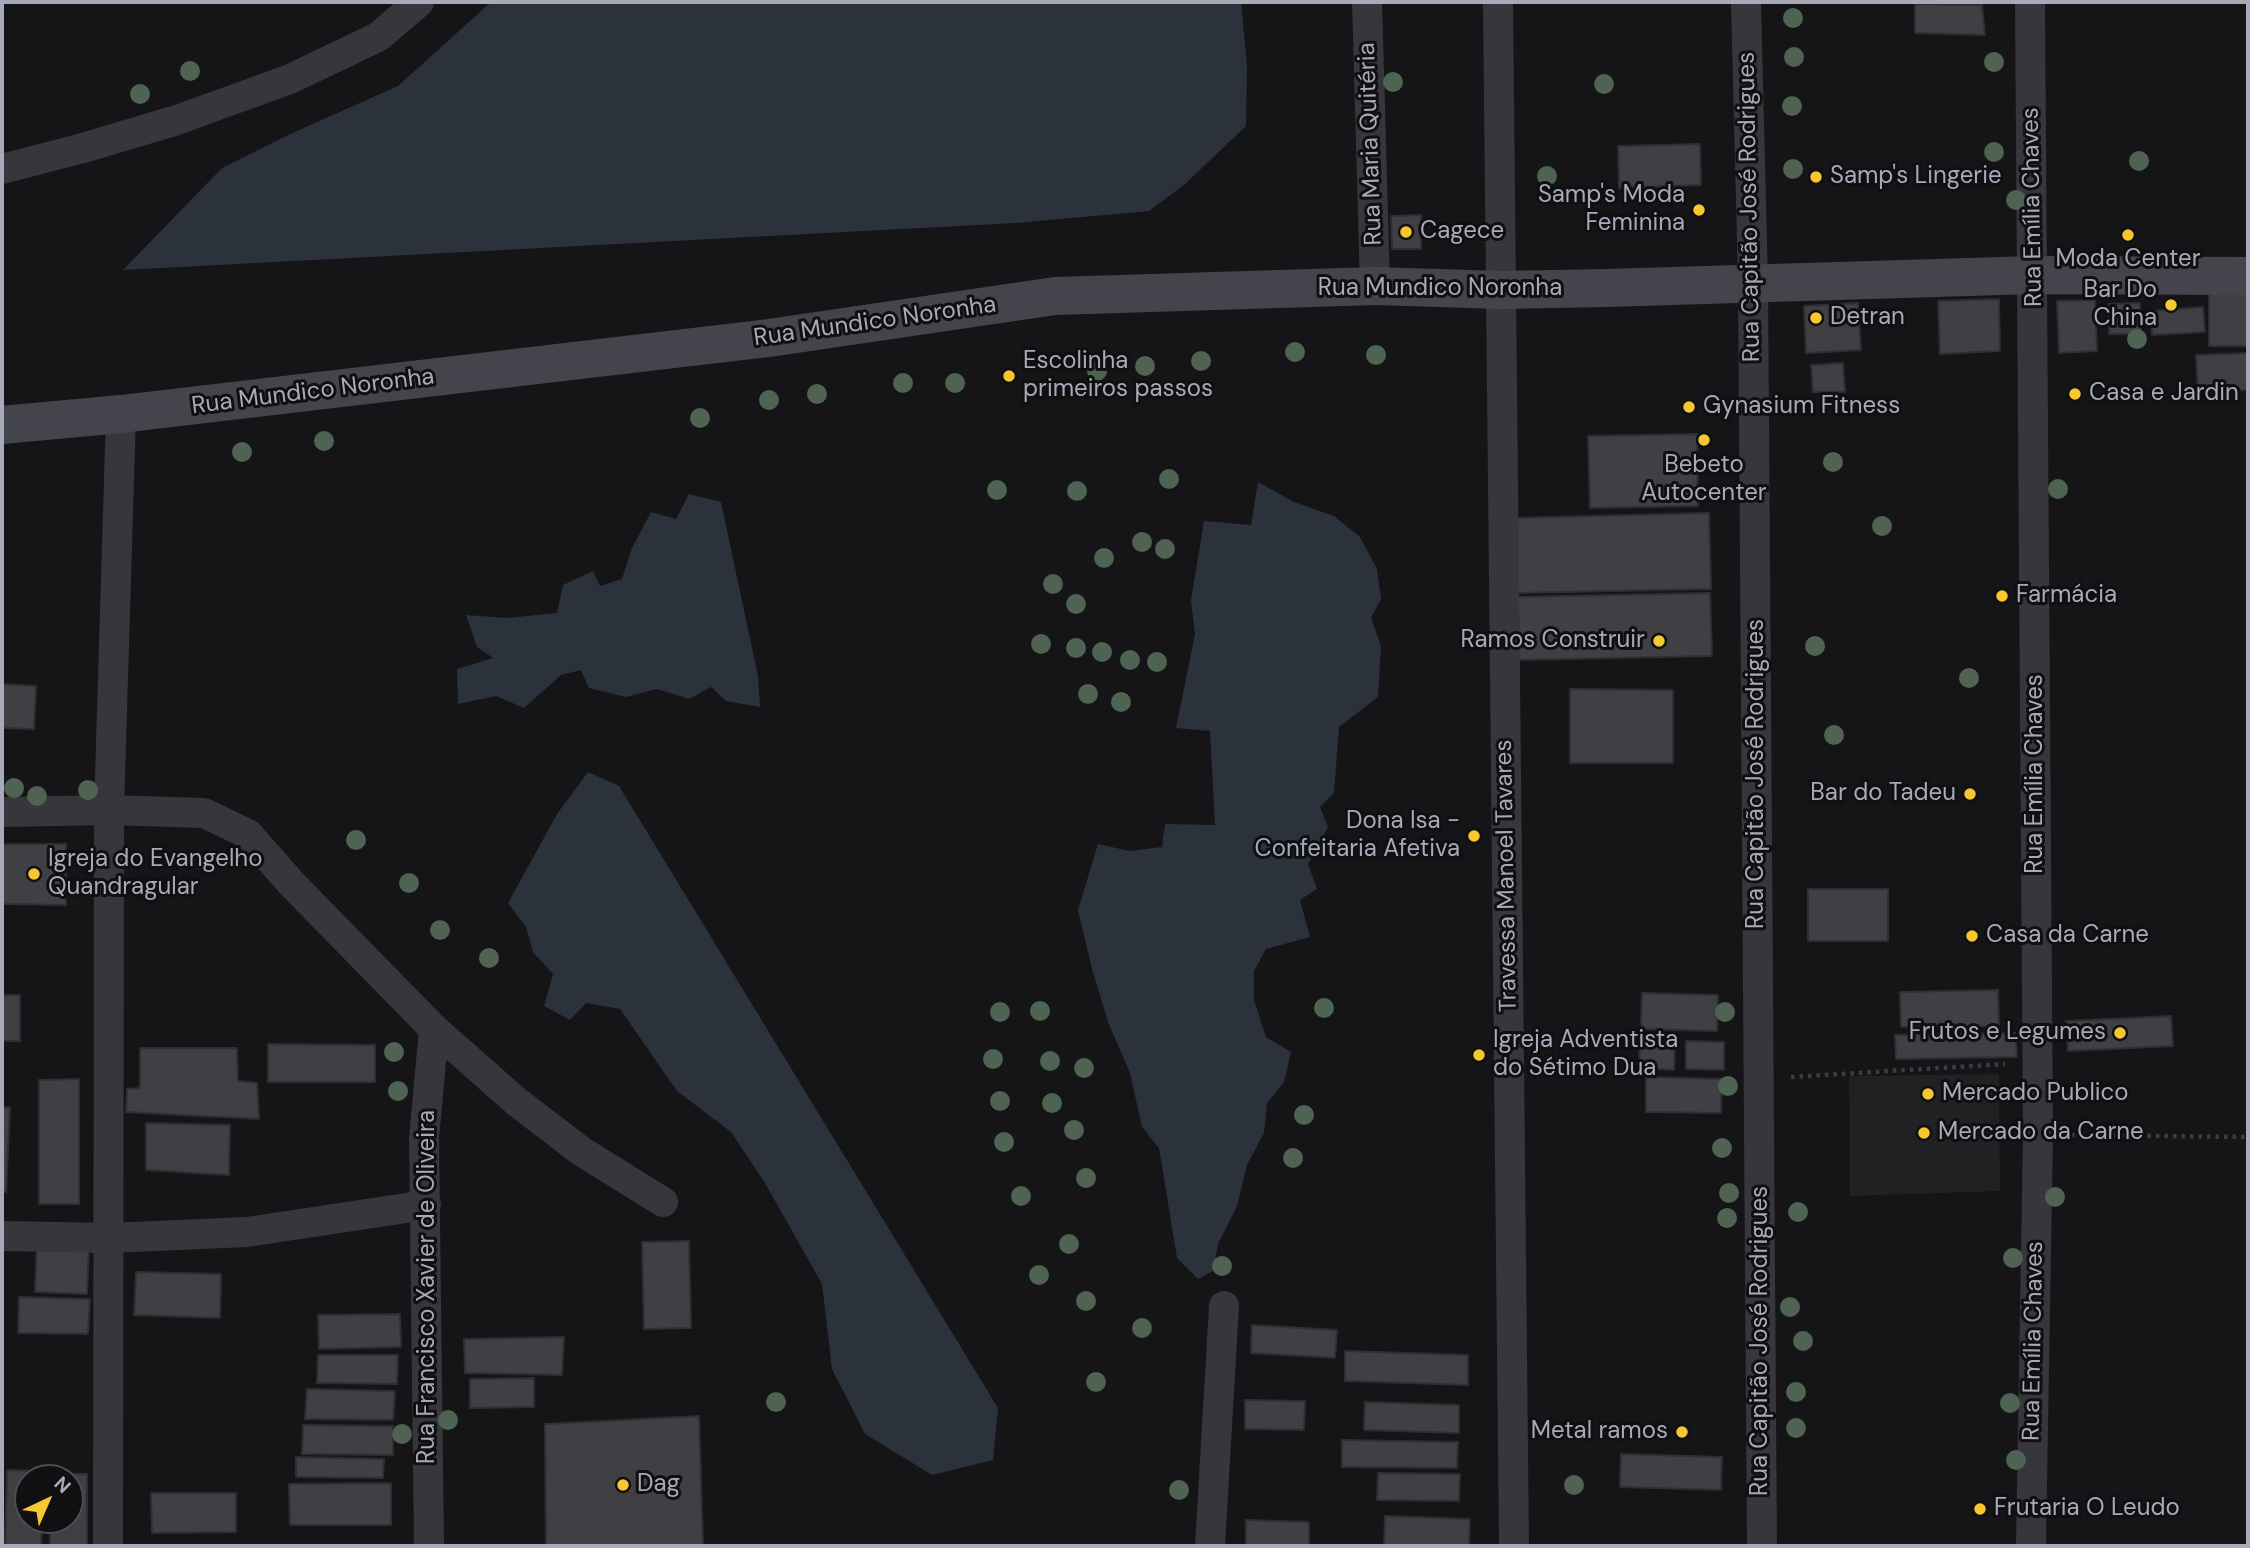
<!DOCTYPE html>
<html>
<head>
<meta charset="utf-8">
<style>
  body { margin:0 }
  #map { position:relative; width:2250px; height:1548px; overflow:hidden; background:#151517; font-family:"DM Sans",sans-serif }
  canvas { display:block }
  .frame { position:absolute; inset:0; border:4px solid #a7aab8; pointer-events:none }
  .north { position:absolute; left:14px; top:1464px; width:70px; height:70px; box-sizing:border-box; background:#101012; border:2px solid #4c4e54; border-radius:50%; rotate:44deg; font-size:19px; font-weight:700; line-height:28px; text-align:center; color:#a7aab8 }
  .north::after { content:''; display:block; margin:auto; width:24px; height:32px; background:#f6c72e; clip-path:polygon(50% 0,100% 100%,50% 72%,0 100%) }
</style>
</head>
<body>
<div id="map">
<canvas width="2250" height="1548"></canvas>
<div class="frame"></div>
<div class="north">N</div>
</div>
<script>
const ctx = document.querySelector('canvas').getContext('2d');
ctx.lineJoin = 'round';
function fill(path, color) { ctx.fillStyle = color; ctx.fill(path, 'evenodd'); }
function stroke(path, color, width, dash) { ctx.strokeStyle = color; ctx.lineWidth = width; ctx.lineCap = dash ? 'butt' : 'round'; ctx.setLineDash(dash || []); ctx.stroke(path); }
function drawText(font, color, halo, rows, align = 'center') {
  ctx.font = font + ' "DM Sans",sans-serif'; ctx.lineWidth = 6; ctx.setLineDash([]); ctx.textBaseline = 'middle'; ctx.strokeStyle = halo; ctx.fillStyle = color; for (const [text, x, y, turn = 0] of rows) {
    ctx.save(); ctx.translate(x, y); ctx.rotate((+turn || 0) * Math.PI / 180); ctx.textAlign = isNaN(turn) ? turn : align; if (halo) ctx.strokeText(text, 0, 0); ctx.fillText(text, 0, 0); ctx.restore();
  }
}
fill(new Path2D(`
  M 1999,1074 L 2000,1191 L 1850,1196 L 1849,1076 Z`), '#212124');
fill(new Path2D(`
  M 491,2 L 1241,2 L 1247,65 L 1246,126 L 1185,184 L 1149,211 L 1016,223 L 123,270 L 222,168 L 288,135 L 398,86 Z
  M 1258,482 L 1294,502 L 1334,516 L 1360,537 L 1377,569 L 1381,599 L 1371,618 L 1381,646 L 1378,697 L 1339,727 L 1334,793 L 1320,807 L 1328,827 L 1308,864 L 1317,889 L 1300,900 L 1310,937 L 1266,949 L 1254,971 L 1254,1000 L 1266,1037 L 1291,1052 L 1284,1082 L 1267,1103 L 1264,1133 L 1247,1165 L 1237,1206 L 1218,1244 L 1213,1271 L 1198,1279 L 1177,1258 L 1159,1148 L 1142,1127 L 1130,1073 L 1108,1022 L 1092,969 L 1078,910 L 1098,844 L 1130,851 L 1162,847 L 1165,824 L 1215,825 L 1210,731 L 1176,728 L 1195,634 L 1191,600 L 1204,521 L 1251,525 Z
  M 689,494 L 721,502 L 758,676 L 760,707 L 726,701 L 711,687 L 689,699 L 657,689 L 626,697 L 589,688 L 581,670 L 561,675 L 524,708 L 496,696 L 458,704 L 457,669 L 493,658 L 477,647 L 466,615 L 507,618 L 557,613 L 563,585 L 593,571 L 600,586 L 622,579 L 632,548 L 651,512 L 676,519 Z
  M 588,772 L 619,786 L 998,1408 L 993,1460 L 932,1475 L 865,1434 L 832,1369 L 822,1284 L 765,1183 L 731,1132 L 677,1091 L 620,1009 L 586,1003 L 570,1020 L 544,1006 L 553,974 L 533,952 L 526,927 L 508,903 L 557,814 Z`), '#2b323b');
const building = new Path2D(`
  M 1915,4 L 1982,5 L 1985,35 L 1915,33 Z
  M 1700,144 L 1701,185 L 1619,188 L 1618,146 Z
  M 1421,215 L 1421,249 L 1392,249 L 1391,216 Z
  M 2209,291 L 2248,291 L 2248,346 L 2209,346 Z
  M 1999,299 L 2000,351 L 1940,354 L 1938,301 Z
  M 2095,300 L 2097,351 L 2059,353 L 2057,301 Z
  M 1858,303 L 1861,350 L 1806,353 L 1804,306 Z
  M 2140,303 L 2141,334 L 2109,334 L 2108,304 Z
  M 2203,307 L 2205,332 L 2152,335 L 2150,311 Z
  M 2248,353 L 2248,390 L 2198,391 L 2196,355 Z
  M 1843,363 L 1845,392 L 1813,392 L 1811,365 Z
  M 1697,434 L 1698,506 L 1590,508 L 1588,436 Z
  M 1709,513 L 1711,589 L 1515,593 L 1513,518 Z
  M 1710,593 L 1712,656 L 1517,660 L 1515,597 Z
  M 2,684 L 36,686 L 34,729 L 2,728 Z
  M 1570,689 L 1673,690 L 1673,763 L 1570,763 Z
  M 2,844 L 66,844 L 66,905 L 2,904 Z
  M 1808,889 L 1888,889 L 1888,941 L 1808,941 Z
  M 1998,990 L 1999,1026 L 1901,1027 L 1900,992 Z
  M 1642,993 L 1718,995 L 1717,1031 L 1641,1029 Z
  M 2,995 L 20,995 L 20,1041 L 2,1041 Z
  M 2171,1016 L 2173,1046 L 2068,1051 L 2066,1021 Z
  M 2015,1033 L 2017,1057 L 1896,1059 L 1895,1035 Z
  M 1640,1041 L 1675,1042 L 1674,1070 L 1639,1068 Z
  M 1686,1041 L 1724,1042 L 1724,1070 L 1686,1069 Z
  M 268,1044 L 375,1045 L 375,1082 L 268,1082 Z
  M 140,1048 L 237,1048 L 238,1081 L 257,1083 L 259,1119 L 126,1112 L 127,1089 L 140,1088 Z
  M 1646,1077 L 1722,1079 L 1721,1113 L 1646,1112 Z
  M 79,1079 L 79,1204 L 39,1204 L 39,1080 Z
  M 2,1107 L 10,1108 L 6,1192 L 2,1192 Z
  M 146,1123 L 230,1125 L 229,1175 L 146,1170 Z
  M 689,1241 L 691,1328 L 644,1329 L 642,1242 Z
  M 37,1245 L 89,1247 L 87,1294 L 35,1292 Z
  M 136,1272 L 221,1274 L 220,1318 L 134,1315 Z
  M 19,1297 L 90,1299 L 88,1334 L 18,1333 Z
  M 400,1314 L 401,1347 L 319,1349 L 318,1315 Z
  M 1252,1325 L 1337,1330 L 1335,1358 L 1251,1353 Z
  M 564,1337 L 562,1375 L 465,1373 L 464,1339 Z
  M 1345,1351 L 1468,1355 L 1468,1385 L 1345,1381 Z
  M 318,1355 L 398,1355 L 397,1384 L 317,1383 Z
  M 534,1378 L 534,1407 L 470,1408 L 470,1379 Z
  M 307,1389 L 395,1391 L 393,1420 L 305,1419 Z
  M 1245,1400 L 1305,1401 L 1304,1430 L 1245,1429 Z
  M 1365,1402 L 1459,1405 L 1459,1433 L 1364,1430 Z
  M 699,1416 L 703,1546 L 546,1546 L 545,1424 Z
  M 303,1425 L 393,1426 L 393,1455 L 302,1454 Z
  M 1342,1440 L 1458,1442 L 1457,1468 L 1342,1467 Z
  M 1621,1454 L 1722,1457 L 1721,1490 L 1620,1487 Z
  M 296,1457 L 384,1459 L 383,1478 L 296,1477 Z
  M 7,1470 L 43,1471 L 42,1478 L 28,1478 L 28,1520 L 42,1520 L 41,1546 L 5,1546 Z
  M 1378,1473 L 1460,1474 L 1459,1501 L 1377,1500 Z
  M 50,1474 L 87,1474 L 87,1546 L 50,1546 L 50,1520 L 70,1520 L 70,1478 L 50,1478 Z
  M 391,1483 L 391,1525 L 290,1525 L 289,1484 Z
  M 151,1493 L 236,1493 L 236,1532 L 152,1533 Z
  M 1385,1516 L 1470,1519 L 1469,1546 L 1384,1546 Z
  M 1246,1520 L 1309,1522 L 1309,1546 L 1246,1546 Z`);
fill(building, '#3f3f44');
stroke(building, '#2f2f33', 2);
stroke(new Path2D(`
  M 1791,1077 L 2005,1064
  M 2071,1135 L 2248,1137`), '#3c3d43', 4.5, [3.5, 5]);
stroke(new Path2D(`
  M 1367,2 L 1375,286
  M 1498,2 L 1514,1546
  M 1746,2 L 1753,282 L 1762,1546
  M 2030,2 L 2038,1134 L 2031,1546
  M 2,169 L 83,148 L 177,120 L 290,79 L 378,37 L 419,2
  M 2,812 L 109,810 L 204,813 L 248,834 L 291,883 L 434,1029 L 517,1102 L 581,1151 L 663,1202
  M 2,1236 L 110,1238 L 247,1232 L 426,1205
  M 108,1546 L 109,810 L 121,414
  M 429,1546 L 424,1138 L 434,1029
  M 1210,1546 L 1224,1306`), '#36363c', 30);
stroke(new Path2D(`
  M 2,425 L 121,414 L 769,338 L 1055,296 L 1375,286 L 1501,290 L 1606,288 L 2034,275 L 2248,276`), '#44454c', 38);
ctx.fillStyle = '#4e6352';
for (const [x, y] of [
  [1793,18],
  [1794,57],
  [1994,62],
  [190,71],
  [1393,82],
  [1604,84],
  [140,94],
  [1792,106],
  [1994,152],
  [2139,161],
  [1793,169],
  [1547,176],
  [2016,200],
  [2137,339],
  [1295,352],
  [1376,355],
  [1201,361],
  [1145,366],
  [1097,371],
  [903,383],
  [955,383],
  [817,394],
  [769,400],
  [700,418],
  [324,441],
  [242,452],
  [1833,462],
  [1169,479],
  [2058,489],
  [997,490],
  [1077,491],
  [1882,526],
  [1142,542],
  [1165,549],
  [1104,558],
  [1053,584],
  [1076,604],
  [1041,644],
  [1815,646],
  [1076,648],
  [1102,652],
  [1130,660],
  [1157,662],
  [1969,678],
  [1088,694],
  [1121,702],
  [1834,735],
  [14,788],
  [88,790],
  [37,796],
  [356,840],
  [409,883],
  [440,930],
  [489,958],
  [1324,1008],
  [1040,1011],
  [1000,1012],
  [1725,1012],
  [394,1052],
  [993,1059],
  [1050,1061],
  [1084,1068],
  [1728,1086],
  [398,1091],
  [1000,1101],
  [1052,1103],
  [1304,1115],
  [1074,1130],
  [1004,1142],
  [1722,1148],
  [1293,1158],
  [1086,1178],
  [1729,1193],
  [1021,1196],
  [2055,1197],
  [1798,1212],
  [1727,1218],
  [1069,1244],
  [2013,1258],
  [1222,1266],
  [1039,1275],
  [1086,1301],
  [1790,1307],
  [1142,1328],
  [1803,1341],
  [1096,1382],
  [1796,1392],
  [776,1402],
  [2010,1403],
  [448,1420],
  [1796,1428],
  [402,1434],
  [2016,1460],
  [1574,1485],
  [1179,1490]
]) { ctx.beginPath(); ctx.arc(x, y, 10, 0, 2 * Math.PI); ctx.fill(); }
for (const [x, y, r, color] of [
  [1816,177,7,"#f6c72e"],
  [1699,210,7,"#f6c72e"],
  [1406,232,7,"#f6c72e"],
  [2128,235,7,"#f6c72e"],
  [2171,305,7,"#f6c72e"],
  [1816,318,7,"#f6c72e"],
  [1009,376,7,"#f6c72e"],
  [2075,394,7,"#f6c72e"],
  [1689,407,7,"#f6c72e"],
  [1704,440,7,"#f6c72e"],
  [2002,596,7,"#f6c72e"],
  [1659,641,7,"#f6c72e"],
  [1970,794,7,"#f6c72e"],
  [1474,836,7,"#f6c72e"],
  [34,874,7,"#f6c72e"],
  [1972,936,7,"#f6c72e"],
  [2120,1033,7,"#f6c72e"],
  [1479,1055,7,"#f6c72e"],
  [1928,1094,7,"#f6c72e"],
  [1924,1133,7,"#f6c72e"],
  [1682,1432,7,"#f6c72e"],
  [623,1485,7,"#f6c72e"],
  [1980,1509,7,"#f6c72e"]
]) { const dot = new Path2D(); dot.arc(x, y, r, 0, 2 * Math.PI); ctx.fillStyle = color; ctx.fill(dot); stroke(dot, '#101012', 2.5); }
drawText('24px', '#a7aab8', '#101012', [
  ["Rua Maria Quitéria",1371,144,-92],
  ["Rua Capitão José Rodrigues",1750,207,-91],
  ["Rua Emília Chaves",2033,207,-91],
  ["Rua Mundico Noronha",1440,289],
  ["Rua Mundico Noronha",875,322,-8],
  ["Rua Mundico Noronha",313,392,-7],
  ["Rua Capitão José Rodrigues",1757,774,-90],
  ["Rua Emília Chaves",2036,774,-90],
  ["Travessa Manoel Tavares",1507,876,-91],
  ["Rua Francisco Xavier de Oliveira",428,1287,-90],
  ["Rua Capitão José Rodrigues",1761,1341,-90],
  ["Rua Emília Chaves",2034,1341,-89]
]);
drawText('24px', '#a7aab8', '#101012', [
  ["Samp's Lingerie",1830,177],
  ["Samp's Moda",1685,196,"right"],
  ["Feminina",1685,224,"right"],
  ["Cagece",1420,232],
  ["Moda Center",2128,260,"center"],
  ["Bar Do",2157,291,"right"],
  ["China",2157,319,"right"],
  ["Detran",1830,318],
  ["Escolinha",1023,362],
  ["primeiros passos",1023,390],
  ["Casa e Jardin",2089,394],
  ["Gynasium Fitness",1703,407],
  ["Bebeto",1704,466,"center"],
  ["Autocenter",1704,494,"center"],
  ["Farmácia",2016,596],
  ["Ramos Construir",1645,641,"right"],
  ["Bar do Tadeu",1956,794,"right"],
  ["Dona Isa -",1460,822,"right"],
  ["Confeitaria Afetiva",1460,850,"right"],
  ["Igreja do Evangelho",48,860],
  ["Quandragular",48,888],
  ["Casa da Carne",1986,936],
  ["Frutos e Legumes",2106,1033,"right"],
  ["Igreja Adventista",1493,1041],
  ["do Sétimo Dua",1493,1069],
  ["Mercado Publico",1942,1094],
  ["Mercado da Carne",1938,1133],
  ["Metal ramos",1668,1432,"right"],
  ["Dag",637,1485],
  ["Frutaria O Leudo",1994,1509]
], 'left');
</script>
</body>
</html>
